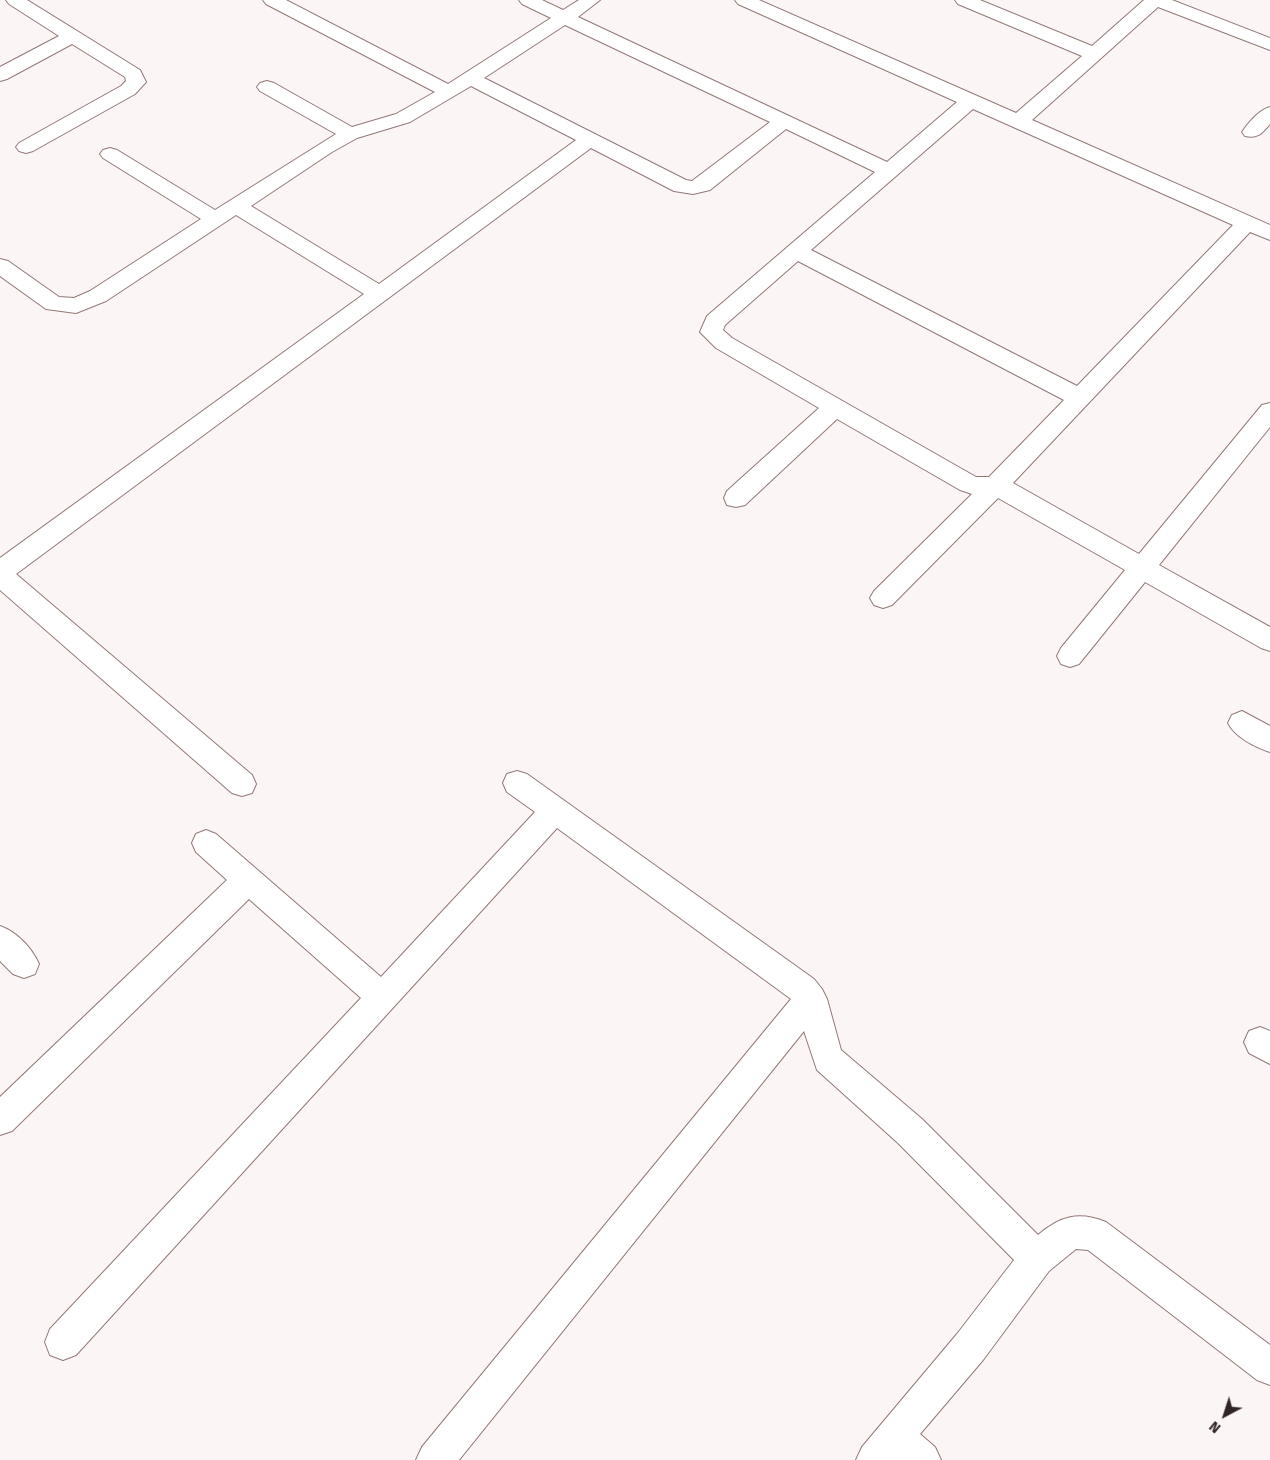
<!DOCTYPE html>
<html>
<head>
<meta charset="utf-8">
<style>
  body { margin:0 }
  #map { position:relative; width:1270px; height:1460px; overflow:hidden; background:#fbf5f5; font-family:"Fira Sans",sans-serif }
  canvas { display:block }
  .north { position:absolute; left:1200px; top:1390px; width:50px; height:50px; -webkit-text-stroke:4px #fbf5f5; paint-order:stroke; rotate:220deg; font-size:14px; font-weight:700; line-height:20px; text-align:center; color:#302524 }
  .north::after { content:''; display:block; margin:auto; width:18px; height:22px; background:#302524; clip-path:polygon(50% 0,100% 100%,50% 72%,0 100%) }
</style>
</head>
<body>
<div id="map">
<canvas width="1270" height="1460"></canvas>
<div class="north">N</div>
</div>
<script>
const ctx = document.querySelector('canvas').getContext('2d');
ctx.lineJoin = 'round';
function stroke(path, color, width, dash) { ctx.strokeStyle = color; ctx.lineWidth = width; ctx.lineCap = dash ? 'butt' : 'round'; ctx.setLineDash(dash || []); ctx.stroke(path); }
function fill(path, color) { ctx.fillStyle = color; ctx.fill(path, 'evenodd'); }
const minor = new Path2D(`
  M 6,0 L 27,0 L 140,70 L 146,82 L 135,94 L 33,151 L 26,153 L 19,151 L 16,147 L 19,143 L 121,86 L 126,81 L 125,77 L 72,44 L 7,79 L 0,81 L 0,67 L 59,36 L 9,4 Z
  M 263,0 L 286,0 L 448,84 L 551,18 L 522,4 L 519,0 L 542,0 L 563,10 L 579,0 L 600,0 L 578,17 L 887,162 L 957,102 L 738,4 L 735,0 L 759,0 L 1016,113 L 1082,56 L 958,4 L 955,0 L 980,0 L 1092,46 L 1144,0 L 1172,0 L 1270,38 L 1270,50 L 1158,7 L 1032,120 L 1270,225 L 1270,240 L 1250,232 L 1013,483 L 1139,554 L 1262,405 L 1270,403 L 1270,427 L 1159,565 L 1270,627 L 1270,651 L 1261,648 L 1145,582 L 1079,664 L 1070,667 L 1061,664 L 1057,656 L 1061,648 L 1125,570 L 998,498 L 892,605 L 883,608 L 874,605 L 870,598 L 874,591 L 972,494 L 960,490 L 837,419 L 745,505 L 736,507 L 727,505 L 724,498 L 727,491 L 819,408 L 716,348 L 700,332 L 707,316 L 875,172 L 786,129 L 710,190 L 693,194 L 674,191 L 591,148 L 16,574 L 252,775 L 256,784 L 252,793 L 242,796 L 232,793 L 0,590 L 0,558 L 364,294 L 236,215 L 106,301 L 76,313 L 46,309 L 0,276 L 0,259 L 8,261 L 59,297 L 74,298 L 90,291 L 201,219 L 103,158 L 100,154 L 103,150 L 110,148 L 117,150 L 215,210 L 336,134 L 260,91 L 257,87 L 260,83 L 267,81 L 274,83 L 352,127 L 396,114 L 435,92 L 266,4 ZM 565,25 L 770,122 L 692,181 L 686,180 L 484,78 ZM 471,86 L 576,140 L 379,284 L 251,206 L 332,152 L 357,138 L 410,122 ZM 973,109 L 1233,225 L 1077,386 L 811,250 ZM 798,261 L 1064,400 L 989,477 L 976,477 L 732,338 L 723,330 L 725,325 Z
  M 1270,107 L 1270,124 C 1262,133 1258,139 1245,136 L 1242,132 C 1249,122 1259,110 1270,107 Z
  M 1242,711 L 1270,726 L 1270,752 C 1255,747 1235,737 1228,723 L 1232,715 Z
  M 517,771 L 527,774 L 814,979 L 822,989 L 827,999 L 841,1050 L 922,1119 L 1038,1235 C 1060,1216 1079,1211 1106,1222 L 1270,1345 L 1270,1385 L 1257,1380 L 1088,1250 L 1076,1249 L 1049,1271 L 983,1360 L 920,1434 L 935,1447 L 941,1460 L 856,1460 L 862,1447 L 957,1334 L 1014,1260 L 898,1143 L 817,1070 L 804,1031 L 459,1460 L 416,1460 L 422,1447 L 791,999 L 557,828 L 76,1355 L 63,1360 L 50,1355 L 45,1342 L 50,1329 L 361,998 L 249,899 L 12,1131 L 0,1135 L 0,1097 L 227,880 L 196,852 L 192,843 L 196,834 L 206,830 L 216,834 L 381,977 L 535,812 L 507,792 L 503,783 L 507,774 Z
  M 0,926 C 17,932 32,948 39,964 L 35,974 L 24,978 L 13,974 L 0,961 Z
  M 1260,1027 L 1270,1031 L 1270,1064 L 1249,1053 L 1244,1042 L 1249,1031 Z`);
stroke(minor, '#927976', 2);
fill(minor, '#fff');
</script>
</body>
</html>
